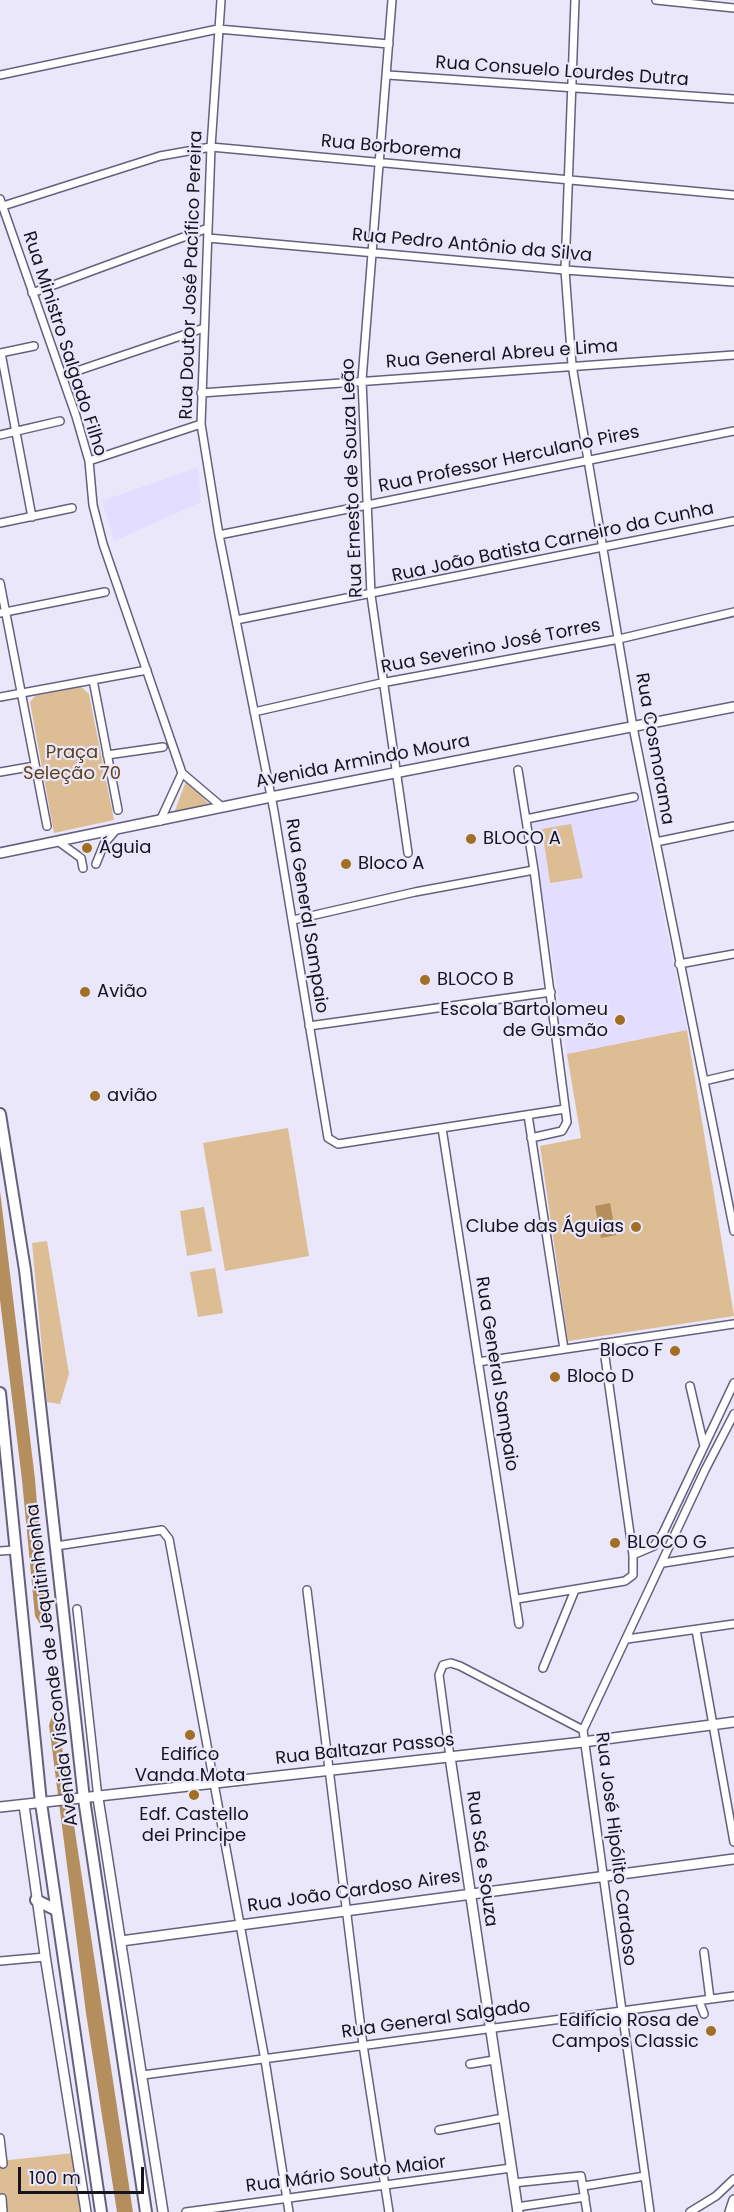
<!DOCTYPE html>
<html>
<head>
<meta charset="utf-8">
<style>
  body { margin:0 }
  #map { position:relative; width:734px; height:2212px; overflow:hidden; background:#eae7fb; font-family:Poppins,sans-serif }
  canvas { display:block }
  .scale { position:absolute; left:18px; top:2167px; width:126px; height:27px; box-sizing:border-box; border:3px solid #16141f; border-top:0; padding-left:8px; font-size:18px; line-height:21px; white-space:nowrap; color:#16141f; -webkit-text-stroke:4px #eae7fb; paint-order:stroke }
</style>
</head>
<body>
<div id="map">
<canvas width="734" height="2212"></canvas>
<div class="scale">100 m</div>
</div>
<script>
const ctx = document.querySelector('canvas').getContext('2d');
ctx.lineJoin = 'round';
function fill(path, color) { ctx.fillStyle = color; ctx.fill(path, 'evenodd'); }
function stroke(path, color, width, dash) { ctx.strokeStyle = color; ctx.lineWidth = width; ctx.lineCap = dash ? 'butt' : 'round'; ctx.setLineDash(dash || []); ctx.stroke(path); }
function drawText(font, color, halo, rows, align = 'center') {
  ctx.font = font + ' Poppins,sans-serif'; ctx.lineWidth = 4.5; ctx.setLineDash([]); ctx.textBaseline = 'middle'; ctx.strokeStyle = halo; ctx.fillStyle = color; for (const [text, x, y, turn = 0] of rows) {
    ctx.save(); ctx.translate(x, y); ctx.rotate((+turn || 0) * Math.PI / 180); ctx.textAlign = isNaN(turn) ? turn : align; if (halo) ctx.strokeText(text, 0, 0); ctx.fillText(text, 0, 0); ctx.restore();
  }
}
fill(new Path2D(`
  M 198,467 L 201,502 L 114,541 L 102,501 Z
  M 640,798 L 687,1030 L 567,1054 L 531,820 Z`), '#e3deff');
fill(new Path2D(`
  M 81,687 L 89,694 L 114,820 L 54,833 L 30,702 L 35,696 Z
  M 186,781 L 188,782 L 210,805 L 174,813 Z
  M 571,824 L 583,878 L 550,883 L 542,829 Z
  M 687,1030 L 734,1316 L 568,1341 L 540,1146 L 581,1138 L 567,1054 Z
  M 288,1128 L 309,1256 L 225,1271 L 203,1143 Z
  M 204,1207 L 212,1251 L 187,1256 L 180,1211 Z
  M 47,1241 L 69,1374 L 60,1404 L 47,1402 L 32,1243 Z
  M 215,1268 L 223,1313 L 198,1317 L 190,1272 Z
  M 74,2153 L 83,2212 L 0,2212 L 0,2161 Z`), '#dcbd94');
fill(new Path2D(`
  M 0,1191 L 35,1479 L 46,1616 L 40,1624 L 35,1616 L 22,1480 L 0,1300 Z
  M 610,1203 L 616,1235 L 601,1238 L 595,1206 Z
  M 53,1713 L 58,1720 L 133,2212 L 117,2212 L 86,2013 L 49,1725 Z`), '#b48f5d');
const street = new Path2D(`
  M 221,0 L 211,147 L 201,424 L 219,535 L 274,811 L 328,1138 L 338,1144 L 565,1109
  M 392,0 L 362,380 L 371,595 L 408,853
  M 575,0 L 565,270 L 572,365 L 633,727 L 734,1231
  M 656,0 L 734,8
  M 0,75 L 218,29 L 389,44
  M 388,75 L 734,99
  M 0,199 L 76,416 L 89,461 L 93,505 L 103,544 L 182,773 L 222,807
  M 3,206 L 160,156 L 211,147 L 734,195
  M 208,238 L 565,270 L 734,282
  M 32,293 L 208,228
  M 0,353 L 34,346
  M 1,353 L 32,517
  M 62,376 L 204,328
  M 201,393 L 734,355
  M 0,435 L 60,421
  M 89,461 L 201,424
  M 0,523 L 72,508
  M 219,535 L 734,431
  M 0,583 L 47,826
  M 0,613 L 105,592
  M 236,620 L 734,521
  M 93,680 L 118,810
  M 0,697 L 147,670
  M 254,712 L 381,683 L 619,639 L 734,612
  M 107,755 L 163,747
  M 518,770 L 534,870 L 567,1122 L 562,1131 L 531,1138
  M 0,772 L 35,766
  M 526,819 L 634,797
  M 160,821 L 182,773
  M 59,842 L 81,858 L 83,868
  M 656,842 L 734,826
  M 96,864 L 104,844 L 115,831
  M 293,920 L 415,892 L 534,870
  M 679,964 L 734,954
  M 309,1026 L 551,992
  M 704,1081 L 734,1074
  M 528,1115 L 564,1349
  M 442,1128 L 519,1624
  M 478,1362 L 734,1324
  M 690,1386 L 704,1446
  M 56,1546 L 162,1530 L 169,1539 L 265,2060 L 289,2212
  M 0,1551 L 15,1550
  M 633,1555 L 654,1546 L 663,1533 L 734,1383
  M 663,1563 L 734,1552
  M 307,1590 L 363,2045 L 389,2212
  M 517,1599 L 625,1581 L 633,1575 L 633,1555 L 603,1343
  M 77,1609 L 98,1798
  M 696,1630 L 734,1842
  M 627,1639 L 734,1624
  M 543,1668 L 575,1590
  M 450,1757 L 439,1675 L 443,1665 L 451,1663 L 460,1666 L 583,1730
  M 704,1952 L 710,1999
  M 0,1961 L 45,1957
  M 701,2006 L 704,2014
  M 470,2064 L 494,2060
  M 143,2075 L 734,1996
  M 439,2130 L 503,2118
  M 0,2138 L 3,2164
  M 513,2183 L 581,2176 L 587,2212
  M 584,2186 L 645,2176
  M 2,2198 L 3,2212
  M 517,2207 L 585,2197
  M 186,2212 L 511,2168
  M 650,2212 L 583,1730 L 705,1470 L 734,1414
  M 690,2212 L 716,2196 L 734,2179`);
const secondary = new Path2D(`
  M 0,853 L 271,797 L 734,707
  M 450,1757 L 518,2212
  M 98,1798 L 163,2212
  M 24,1805 L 46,1962 L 86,2212
  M 0,1807 L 583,1742 L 734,1722
  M 121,1941 L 734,1859
  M 730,2212 L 734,2200`);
const primary = new Path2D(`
  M 0,1114 L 25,1270 L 84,1799 L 146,2212
  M 0,1393 L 41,1803 L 101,2212
  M 36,1900 L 56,1910`);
stroke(street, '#65607d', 10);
stroke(secondary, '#65607d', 12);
stroke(primary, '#65607d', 14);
stroke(street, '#fff', 7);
stroke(secondary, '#fff', 9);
stroke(primary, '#fff', 10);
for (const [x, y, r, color] of [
  [471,839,6,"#a06f23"],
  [87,848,6,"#a06f23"],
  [346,864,6,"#a06f23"],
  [425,980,6,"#a06f23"],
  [85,992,6,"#a06f23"],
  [620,1020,6,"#a06f23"],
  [95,1096,6,"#a06f23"],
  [636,1227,6,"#a06f23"],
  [675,1351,6,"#a06f23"],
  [555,1377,6,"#a06f23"],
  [615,1543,6,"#a06f23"],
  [190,1735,6,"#a06f23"],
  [194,1795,6,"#a06f23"],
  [711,2031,6,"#a06f23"]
]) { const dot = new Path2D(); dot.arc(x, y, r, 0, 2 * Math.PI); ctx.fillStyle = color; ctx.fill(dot); stroke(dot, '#eae7fb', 2); }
drawText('18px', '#16141f', '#eae7fb', [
  ["Rua Consuelo Lourdes Dutra",562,72,4],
  ["Rua Borborema",391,148,5],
  ["Rua Pedro Antônio da Silva",472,246,5],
  ["Rua Doutor José Pacífico Pereira",192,275,-88],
  ["Rua Ministro Salgado Filho",64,344,72],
  ["Rua General Abreu e Lima",502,355,-4],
  ["Rua Professor Herculano Pires",509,460,-12],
  ["Rua Ernesto de Souza Leão",353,478,-92],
  ["Rua João Batista Carneiro da Cunha",553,543,-12],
  ["Rua Severino José Torres",491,647,-11],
  ["Rua Cosmorama",654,749,80],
  ["Avenida Armindo Moura",363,762,-11],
  ["Rua General Sampaio",306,916,81],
  ["Rua General Sampaio",496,1374,81],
  ["Avenida Visconde de Jequitinhonha",53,1665,-97],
  ["Rua Baltazar Passos",365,1750,-6],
  ["Rua José Hipólito Cardoso",615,1849,83],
  ["Rua Sá e Souza",481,1859,82],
  ["Rua João Cardoso Aires",354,1892,-8],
  ["Rua General Salgado",436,2020,-8],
  ["Rua Mário Souto Maior",346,2175,-7]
]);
drawText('18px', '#5c411a', '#eae7fb', [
  ["Praça",72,753],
  ["Seleção 70",72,774]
]);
drawText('18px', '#16141f', '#eae7fb', [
  ["BLOCO A",483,839],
  ["Águia",99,848],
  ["Bloco A",358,864],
  ["BLOCO B",437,980],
  ["Avião",97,992],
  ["Escola Bartolomeu",608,1010,"right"],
  ["de Gusmão",608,1031,"right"],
  ["avião",107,1096],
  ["Clube das Águias",624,1227,"right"],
  ["Bloco F",663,1351,"right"],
  ["Bloco D",567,1377],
  ["BLOCO G",627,1543],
  ["Edifíco",190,1755,"center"],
  ["Vanda Mota",190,1776,"center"],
  ["Edf. Castello",194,1815,"center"],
  ["dei Principe",194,1836,"center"],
  ["Edifício Rosa de",699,2021,"right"],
  ["Campos Classic",699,2042,"right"]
], 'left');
</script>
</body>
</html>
